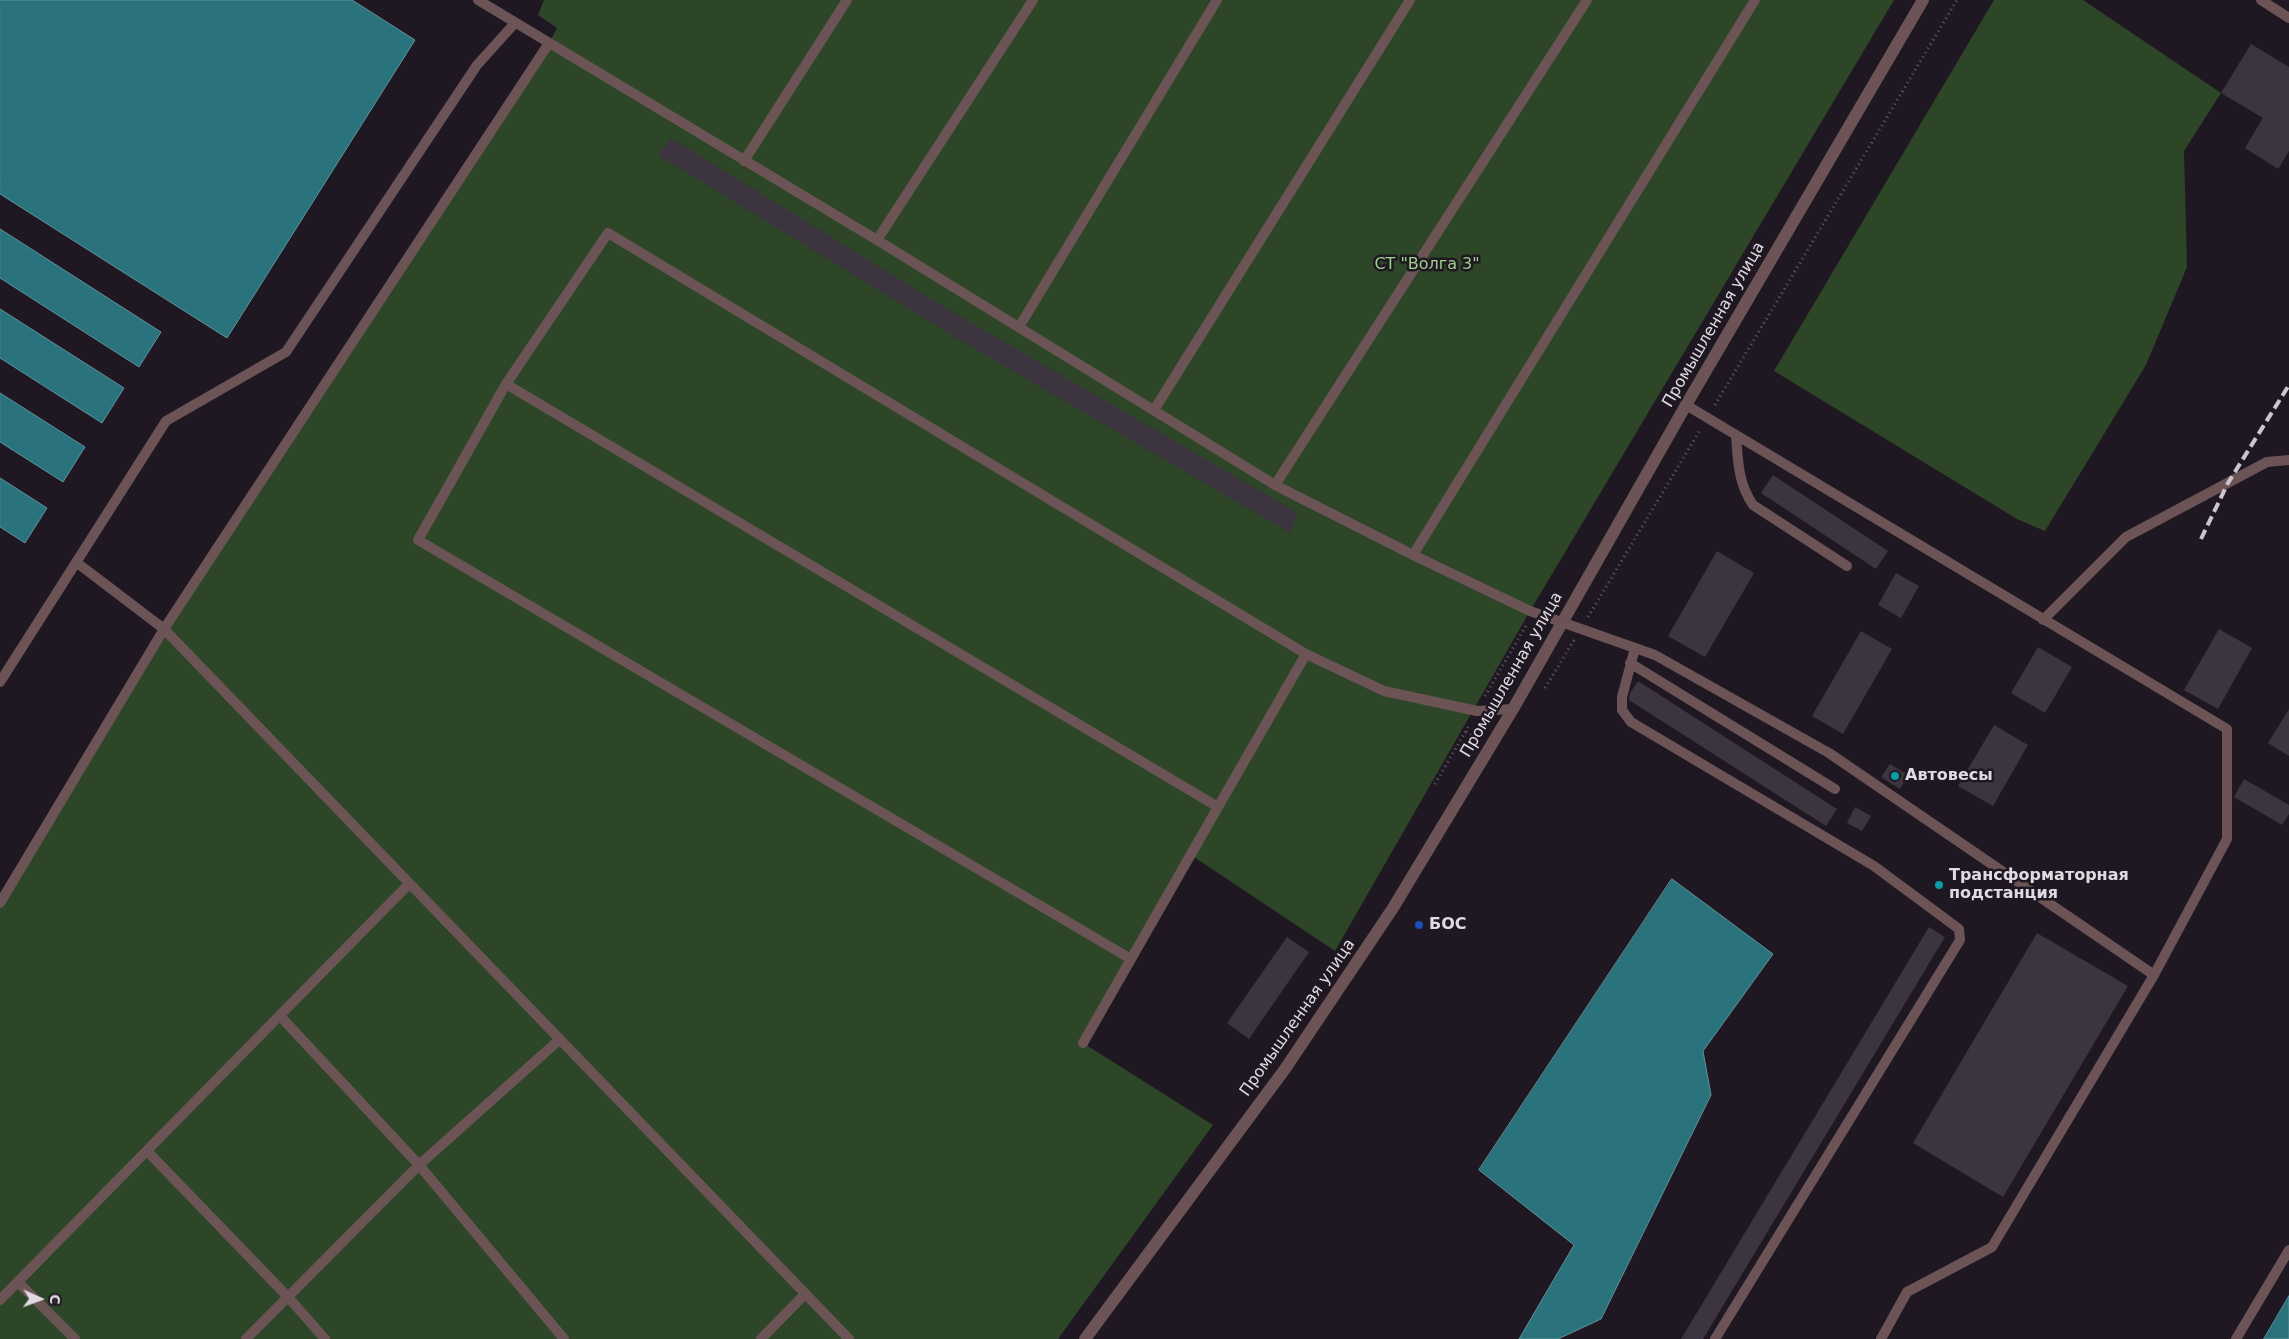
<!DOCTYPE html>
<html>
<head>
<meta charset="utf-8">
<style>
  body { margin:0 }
  #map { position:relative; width:2289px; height:1339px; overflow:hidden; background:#1f1822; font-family:"DejaVu Sans",sans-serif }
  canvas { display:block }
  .north { position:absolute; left:15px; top:1274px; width:50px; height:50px; -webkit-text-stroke:4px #1f1822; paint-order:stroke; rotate:92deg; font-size:14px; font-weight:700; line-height:20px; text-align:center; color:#e0dbe2 }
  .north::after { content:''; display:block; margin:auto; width:18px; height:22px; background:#e0dbe2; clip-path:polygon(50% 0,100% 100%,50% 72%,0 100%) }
</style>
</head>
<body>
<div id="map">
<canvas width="2289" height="1339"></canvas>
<div class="north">С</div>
</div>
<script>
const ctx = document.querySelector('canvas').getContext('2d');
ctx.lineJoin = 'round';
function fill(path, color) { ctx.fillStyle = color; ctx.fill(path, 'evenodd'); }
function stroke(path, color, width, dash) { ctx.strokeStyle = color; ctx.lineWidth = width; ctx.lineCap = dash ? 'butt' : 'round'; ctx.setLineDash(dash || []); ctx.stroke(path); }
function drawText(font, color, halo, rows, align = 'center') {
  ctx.font = font + ' "DejaVu Sans",sans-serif'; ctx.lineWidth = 5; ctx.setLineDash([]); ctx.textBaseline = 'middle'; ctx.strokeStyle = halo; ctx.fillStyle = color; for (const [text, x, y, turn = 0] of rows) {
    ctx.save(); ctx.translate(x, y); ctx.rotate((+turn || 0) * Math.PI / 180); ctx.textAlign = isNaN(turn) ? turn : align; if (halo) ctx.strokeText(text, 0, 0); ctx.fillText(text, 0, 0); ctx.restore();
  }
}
fill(new Path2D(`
  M 544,0 L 1894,0 L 1530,611 L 1335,951 L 1191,855 L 1083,1043 L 1213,1125 L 1058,1339 L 0,1339 L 0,903 L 164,629 L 549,43 L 557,28 L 538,15 Z
  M 1994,0 L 2083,0 L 2221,93 L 2184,151 L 2187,267 L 2146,365 L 2045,531 L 2017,519 L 1774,371 Z`), '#2d4627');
const water = new Path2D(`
  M 0,0 L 352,0 L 415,40 L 227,338 L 0,194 Z
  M 0,229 L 161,332 L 139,367 L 0,278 Z
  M 0,309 L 124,388 L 102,423 L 0,358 Z
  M 0,393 L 85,447 L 63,482 L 0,442 Z
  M 0,478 L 47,508 L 25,543 L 0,527 Z
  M 1672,879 L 1773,954 L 1703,1051 L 1711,1095 L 1601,1319 L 1558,1339 L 1519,1339 L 1574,1245 L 1479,1170 Z
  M 2289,1296 L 2289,1339 L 2264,1339 Z`);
fill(water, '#2a737d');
stroke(water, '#61929b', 1);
fill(new Path2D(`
  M 2251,44 L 2289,67 L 2289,151 L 2278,169 L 2245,148 L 2263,118 L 2221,93 Z
  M 671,138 L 951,311 L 1298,513 L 1290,533 L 955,337 L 658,155 Z
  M 1773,475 L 1888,551 L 1876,569 L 1761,493 Z
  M 1717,551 L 1754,573 L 1705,657 L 1668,636 Z
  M 1896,573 L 1919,586 L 1901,618 L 1878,605 Z
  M 2219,629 L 2252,648 L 2218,709 L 2184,690 Z
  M 1861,631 L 1892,649 L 1843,734 L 1812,716 Z
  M 2038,647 L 2072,667 L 2045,713 L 2011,693 Z
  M 1638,681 L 1837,809 L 1826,826 L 1629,700 L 1630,693 Z
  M 2289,709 L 2289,756 L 2268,743 Z
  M 1994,725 L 2028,745 L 1993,806 L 1958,786 Z
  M 1890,764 L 1908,775 L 1900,789 L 1881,777 Z
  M 2244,779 L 2289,805 L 2289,814 L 2282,825 L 2234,797 Z
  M 1855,807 L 1871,816 L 1862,831 L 1847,823 Z
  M 1929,927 L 1945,937 L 1703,1339 L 1681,1339 Z
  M 2037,933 L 2128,986 L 2003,1197 L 1913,1143 Z
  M 1287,937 L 1309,952 L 1249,1039 L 1227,1023 Z`), '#3c343f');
stroke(new Path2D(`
  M 1715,405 L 1957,0
  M 1588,617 L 1700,430
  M 1545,688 L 1574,640
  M 1485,696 L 1527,624
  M 1466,732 L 1477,739
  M 1435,784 L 1470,724`), '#645e66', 3, [1, 4]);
stroke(new Path2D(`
  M 478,0 L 877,240 L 1275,485 L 1413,555 L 1530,611 L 1655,655 L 1829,753 L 2154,975 L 1992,1247 L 1907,1292 L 1881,1339
  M 2261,0 L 2289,18
  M 744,161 L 847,0
  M 877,240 L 1033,0
  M 1019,327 L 1217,0
  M 506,384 L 418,540 L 1131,959
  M 1686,405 L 2227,729 L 2227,839 L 2154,975
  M 1154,410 L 1410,0
  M 1736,436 C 1738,461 1738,483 1753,505 L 1847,566
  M 1275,485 L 1587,0
  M 1413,555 L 1755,0
  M 76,562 L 164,629 L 849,1339
  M 2043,620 L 2126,537 L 2267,462 L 2289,460
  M 1635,648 L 1622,697 L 1622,710 L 1631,722 L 1874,866 L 1959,929 L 1960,940 L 1715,1339
  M 1630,663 L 1835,789
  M 0,682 L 166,421 L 286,352 L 477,65 L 515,23
  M 1218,807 L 1306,654
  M 0,903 L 164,629 L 549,43
  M 280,1016 L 419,1165 L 564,1339
  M 1083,1043 L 1218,807 L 506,384 L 608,233 L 1306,654 L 1384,691 L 1477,711 L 1513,709
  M 147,1151 L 288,1297 L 325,1339
  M 18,1282 L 75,1339
  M 0,1300 L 409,884
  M 246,1339 L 419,1165 L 559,1040
  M 761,1339 L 805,1294
  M 2236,1339 L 2289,1250`), '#6c5456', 10);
stroke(new Path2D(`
  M 1085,1339 L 1285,1069 L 1393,908 L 1513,709 L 1686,405 L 1923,0`), '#6c5456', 12);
stroke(new Path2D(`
  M 2201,539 L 2228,483 L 2289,385`), '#cbc6cd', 4, [10, 5]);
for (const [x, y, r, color] of [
  [1895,776,5,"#0f9aa8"],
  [1939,885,5,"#0f9aa8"],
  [1419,925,5,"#1a4fb4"]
]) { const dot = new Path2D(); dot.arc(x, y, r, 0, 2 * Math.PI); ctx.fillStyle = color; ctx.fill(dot); stroke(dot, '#1f1822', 2); }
drawText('16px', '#9ed090', '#1f1822', [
  ["СТ \"Волга 3\"",1427,265]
]);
drawText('16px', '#e0dbe2', '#1f1822', [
  ["Промышленная улица",1714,325,-60],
  ["Промышленная улица",1512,675,-60],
  ["Промышленная улица",1298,1018,-55]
]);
drawText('bold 16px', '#e0dbe2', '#1f1822', [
  ["Автовесы",1905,776],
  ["Трансформаторная",1949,876],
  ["подстанция",1949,894],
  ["БОС",1429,925]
], 'left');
</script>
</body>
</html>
